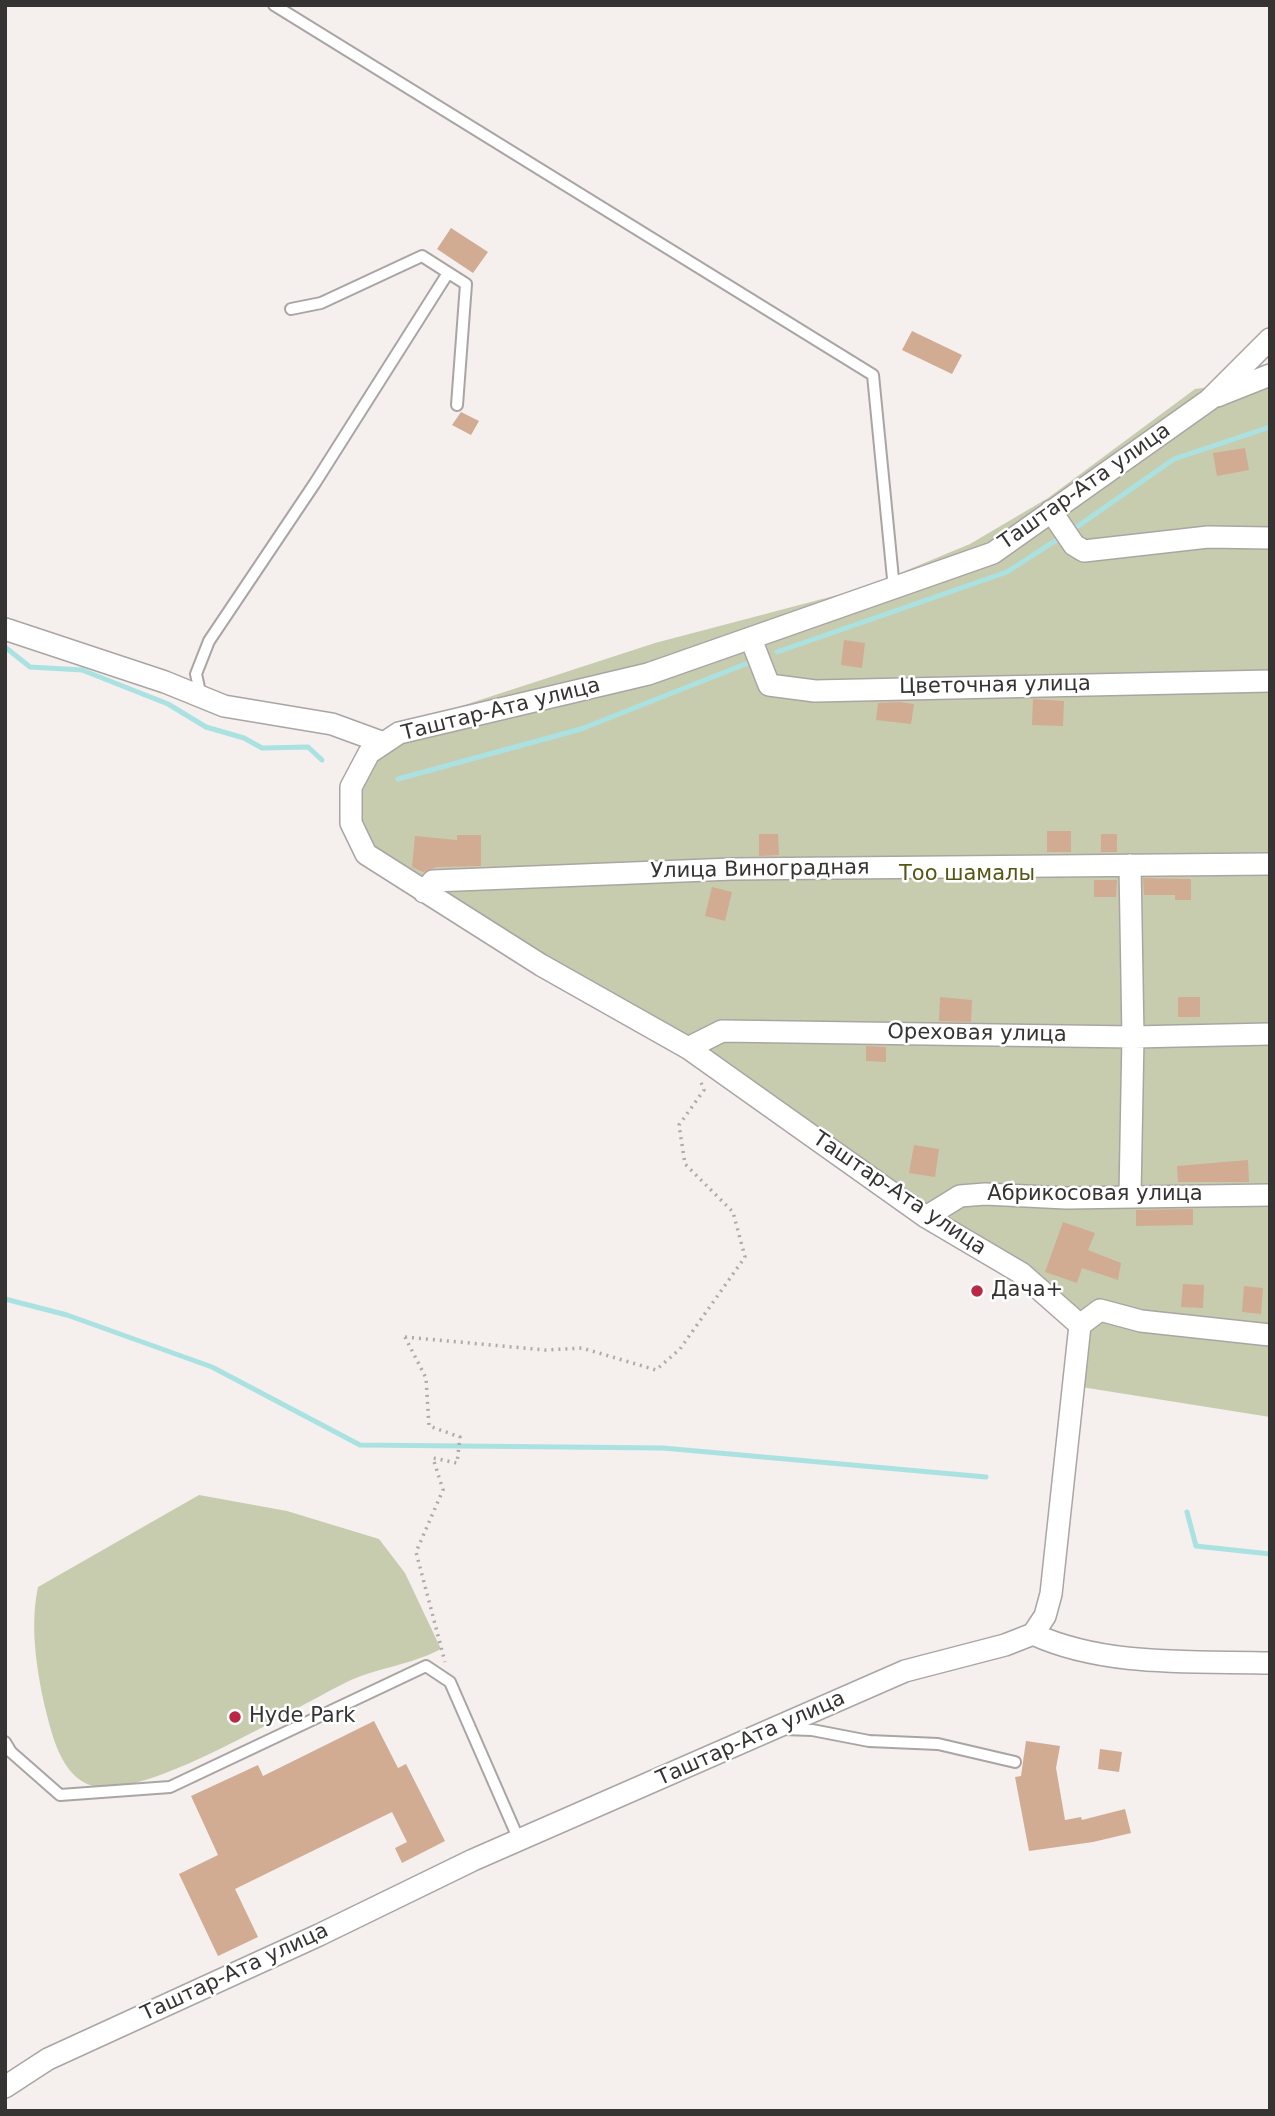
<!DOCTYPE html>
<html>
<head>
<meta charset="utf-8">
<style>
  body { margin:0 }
  #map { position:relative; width:1275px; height:2116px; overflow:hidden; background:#f5efed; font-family:"DejaVu Sans",sans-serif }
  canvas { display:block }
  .frame { position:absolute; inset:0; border:7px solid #363433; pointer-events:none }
</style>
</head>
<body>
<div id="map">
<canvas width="1275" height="2116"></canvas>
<div class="frame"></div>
</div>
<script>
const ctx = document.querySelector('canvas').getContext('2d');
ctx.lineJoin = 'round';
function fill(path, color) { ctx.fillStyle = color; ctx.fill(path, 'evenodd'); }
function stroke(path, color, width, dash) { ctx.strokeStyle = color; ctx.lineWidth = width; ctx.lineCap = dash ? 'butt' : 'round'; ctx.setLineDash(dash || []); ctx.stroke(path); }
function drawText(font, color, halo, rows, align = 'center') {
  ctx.font = font + ' "DejaVu Sans",sans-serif'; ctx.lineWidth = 5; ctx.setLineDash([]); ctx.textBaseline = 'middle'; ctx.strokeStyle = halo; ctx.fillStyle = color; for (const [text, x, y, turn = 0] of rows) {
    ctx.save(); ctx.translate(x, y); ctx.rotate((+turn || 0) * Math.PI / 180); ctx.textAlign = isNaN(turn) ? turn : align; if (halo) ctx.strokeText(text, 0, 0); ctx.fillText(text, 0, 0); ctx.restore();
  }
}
fill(new Path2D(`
  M 1270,379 L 1270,1417 L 1075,1386 L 1079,1325 L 688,1048 L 366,854 L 351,787 L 369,753 L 443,712 L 655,643 L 864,588 L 970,544 L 1048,498 L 1195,389 Z
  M 199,1495 L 287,1511 L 379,1539 L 405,1573 L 441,1649 C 410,1665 381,1667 351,1680 C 296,1706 148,1800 93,1786 C 60,1777 51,1731 44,1703 C 36,1665 30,1625 38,1587 Z`), '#c8ccaf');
stroke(new Path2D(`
  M 1078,526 L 1174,459 L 1270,427
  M 5,647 L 30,667 L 82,670 L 168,704 L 206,727 L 244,738 L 262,748 L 308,747 L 322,760
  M 777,652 L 1007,572 L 1061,537
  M 398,779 L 581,729 L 753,661
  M 5,1299 L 67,1315 L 212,1367 L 360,1445 L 663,1448 L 986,1477
  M 1187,1512 L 1196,1546 L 1270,1554`), '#aae2e2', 5);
fill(new Path2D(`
  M 451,228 L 488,252 L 473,273 L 437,249 Z
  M 912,331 L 962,355 L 952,374 L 902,350 Z
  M 461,412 L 479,421 L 471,435 L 452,425 Z
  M 1245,448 L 1249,470 L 1217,476 L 1213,453 Z
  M 844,640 L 865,643 L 862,668 L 841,665 Z
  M 1033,699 L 1064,701 L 1063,726 L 1032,725 Z
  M 900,702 L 914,704 L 911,724 L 876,720 L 878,703 Z
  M 1047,831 L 1071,831 L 1071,852 L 1047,852 Z
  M 759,834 L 778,834 L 779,855 L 759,856 Z
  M 1101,834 L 1117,834 L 1117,852 L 1101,852 Z
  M 457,835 L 481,835 L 481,866 L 437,867 L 423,872 L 412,867 L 415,836 L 457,840 Z
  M 1143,878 L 1191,879 L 1191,900 L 1175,900 L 1175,895 L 1144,895 Z
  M 1094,880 L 1117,880 L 1116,897 L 1094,897 Z
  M 712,887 L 732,892 L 725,921 L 705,916 Z
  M 940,997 L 972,1000 L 971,1022 L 939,1021 Z
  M 1178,997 L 1200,997 L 1200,1017 L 1178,1017 Z
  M 866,1046 L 886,1047 L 886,1062 L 866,1061 Z
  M 914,1145 L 939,1149 L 935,1177 L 909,1173 Z
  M 1248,1160 L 1249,1182 L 1178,1182 L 1177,1166 Z
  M 1193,1209 L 1193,1225 L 1136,1226 L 1136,1210 Z
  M 1063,1222 L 1095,1233 L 1088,1250 L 1121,1263 L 1118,1280 L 1082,1268 L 1077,1283 L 1045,1272 Z
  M 1183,1284 L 1204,1285 L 1203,1308 L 1181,1307 Z
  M 1244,1286 L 1263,1288 L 1261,1314 L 1242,1312 Z
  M 374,1721 L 398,1768 L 406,1764 L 445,1841 L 402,1863 L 395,1848 L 407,1842 L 392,1812 L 235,1889 L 258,1937 L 218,1956 L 179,1874 L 218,1855 L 191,1796 L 258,1765 L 263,1776 Z
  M 1026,1741 L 1060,1746 L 1056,1768 L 1065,1820 L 1081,1817 L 1082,1820 L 1125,1809 L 1131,1833 L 1093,1842 L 1029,1851 L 1015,1777 L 1021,1776 Z
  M 1100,1749 L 1122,1752 L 1119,1772 L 1098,1769 Z`), '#d1ab92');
const service = new Path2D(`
  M 274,5 L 873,375 L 894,589
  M 291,309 L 321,303 L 422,256 L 466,284 L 457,405
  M 201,697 L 196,674 L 209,641 L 315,483 L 448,273
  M 783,1729 L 812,1730 L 869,1741 L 938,1744 L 1015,1762
  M 5,1742 L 11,1752 L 60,1795 L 170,1787 L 426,1666 L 450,1682 L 519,1840`);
const minor = new Path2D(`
  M 1217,396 L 1270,375
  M 1051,511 L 1074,545 L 1084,551 L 1208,537 L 1270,538
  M 5,629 L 165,682 L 224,706 L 332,724 L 384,743
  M 751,639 L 769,685 L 815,691 L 1270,681
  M 424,892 L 433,881 L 732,869 L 1270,864
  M 688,1048 L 722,1031 L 1133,1037 L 1270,1034
  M 1130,1195 L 1133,1037 L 1130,865
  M 926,1217 L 960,1196 L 985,1194 L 1066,1198 L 1270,1195
  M 1080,1325 L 1100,1310 L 1141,1321 L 1270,1335
  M 1033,1634 C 1105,1667 1192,1661 1270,1663
  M 5,2087 L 48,2059 L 319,1935 L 473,1860 L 905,1671 L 1005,1645 L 1033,1634 L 1045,1616 L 1051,1594 L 1080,1325 L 1021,1273 L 926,1217 L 688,1048 L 541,965 L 366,854 L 351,823 L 351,787 L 369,753 L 399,733 L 648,674 L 993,553 L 1209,400 L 1270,339`);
stroke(service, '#aaa5a2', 14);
stroke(minor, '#aaa5a2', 24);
stroke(new Path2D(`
  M 405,1337 L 545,1350 L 582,1348 L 656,1370 L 680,1349 L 745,1257 L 733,1212 L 685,1164 L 679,1125 L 704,1090 L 700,1080
  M 405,1337 L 426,1378 L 429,1426 L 460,1437 L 457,1463 L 433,1458 L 443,1490 L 416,1552 L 445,1662`), '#aeaaa8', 3.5, [2, 5]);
stroke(service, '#fff', 10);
stroke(minor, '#fff', 21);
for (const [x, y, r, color] of [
  [977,1291,7,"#ba2843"],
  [235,1717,7,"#ba2843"]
]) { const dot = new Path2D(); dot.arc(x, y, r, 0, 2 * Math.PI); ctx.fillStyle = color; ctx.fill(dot); stroke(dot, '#fff', 2.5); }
drawText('21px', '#363433', '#fff', [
  ["Таштар-Ата улица",1085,487,-35],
  ["Цветочная улица",995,686,-1],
  ["Таштар-Ата улица",501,710,-14],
  ["Улица Виноградная",760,870,-1],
  ["Ореховая улица",977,1034,1],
  ["Таштар-Ата улица",899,1194,34],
  ["Абрикосовая улица",1095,1195],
  ["Таштар-Ата улица",751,1739,-24],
  ["Таштар-Ата улица",235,1973,-25]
]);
drawText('21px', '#545715', '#fff', [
  ["Тоо шамалы",967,875]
]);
drawText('21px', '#363433', '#fff', [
  ["Дача+",991,1291],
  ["Hyde Park",249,1717]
], 'left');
</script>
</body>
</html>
